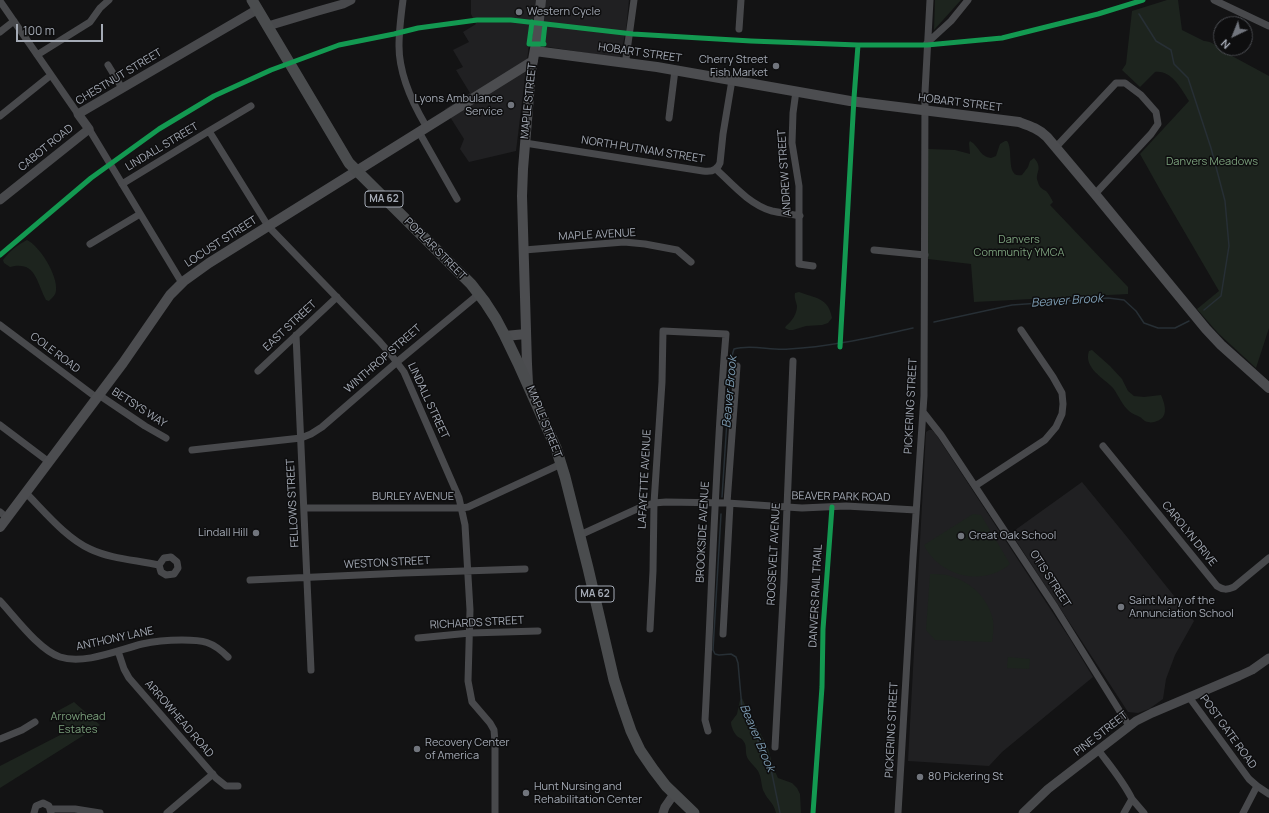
<!DOCTYPE html>
<html>
<head>
<meta charset="utf-8">
<style>
  body { margin:0 }
  #map { position:relative; width:1269px; height:813px; overflow:hidden; background:#131314; font-family:Manrope,sans-serif }
  canvas { display:block }
  .north { position:absolute; left:1213px; top:16px; width:40px; height:40px; box-sizing:border-box; background:#0e0e0f; border:1px solid #4a4c51; border-radius:50%; rotate:223deg; font-size:11px; font-weight:700; line-height:16px; text-align:center; color:#a4aab5 }
  .north::after { content:''; display:block; margin:auto; width:14px; height:18px; background:#71757d; clip-path:polygon(50% 0,100% 100%,50% 72%,0 100%) }
  .scale { position:absolute; left:16px; top:24px; width:87px; height:18px; box-sizing:border-box; border:2px solid #a4aab5; border-top:0; padding-left:5px; font-size:12px; line-height:14px; white-space:nowrap; color:#a4aab5; -webkit-text-stroke:3px #0e0e0f; paint-order:stroke }
</style>
</head>
<body>
<div id="map">
<canvas width="1269" height="813"></canvas>
<div class="north">N</div>
<div class="scale">100 m</div>
</div>
<script>
const ctx = document.querySelector('canvas').getContext('2d');
ctx.lineJoin = 'round';
function fill(path, color) { ctx.fillStyle = color; ctx.fill(path, 'evenodd'); }
function stroke(path, color, width, dash) { ctx.strokeStyle = color; ctx.lineWidth = width; ctx.lineCap = dash ? 'butt' : 'round'; ctx.setLineDash(dash || []); ctx.stroke(path); }
function drawText(font, color, halo, rows, align = 'center') {
  ctx.font = font + ' Manrope,sans-serif'; ctx.lineWidth = 3; ctx.setLineDash([]); ctx.textBaseline = 'middle'; ctx.strokeStyle = halo; ctx.fillStyle = color; for (const [text, x, y, turn = 0] of rows) {
    ctx.save(); ctx.translate(x, y); ctx.rotate((+turn || 0) * Math.PI / 180); ctx.textAlign = isNaN(turn) ? turn : align; if (halo) ctx.strokeText(text, 0, 0); ctx.fillText(text, 0, 0); ctx.restore();
  }
}
fill(new Path2D(`
  M 471,0 L 629,0 L 626,30 L 620,57 L 619,58 L 529,44 L 516,151 L 469,162 L 460,149 L 464,139 L 445,109 L 470,93 L 456,70 L 463,67 L 453,50 L 469,42 L 463,32 L 476,24 L 471,14 Z
  M 929,430 L 932,430 L 935,433 L 1070,639 L 1093,677 L 1002,752 L 989,766 L 908,761 L 926,432 Z
  M 1082,482 L 1127,537 L 1194,621 L 1175,655 L 1166,679 L 1163,699 L 1149,709 L 1138,713 L 1128,712 L 1011,533 Z`), '#202022');
fill(new Path2D(`
  M 935,0 L 961,0 L 934,30 Z
  M 1167,0 L 1178,0 L 1182,30 L 1204,41 C 1210,41 1217,45 1221,50 L 1269,76 L 1269,328 L 1256,368 L 1218,333 L 1197,309 L 1219,291 L 1163,195 L 1140,154 L 1189,101 C 1181,89 1172,70 1155,72 L 1140,87 L 1122,70 L 1126,64 L 1132,11 Z
  M 970,141 C 980,147 979,156 991,158 L 996,156 L 1000,144 L 1005,141 L 1007,141 C 1014,149 1005,179 1022,175 L 1028,167 L 1030,161 L 1034,158 C 1044,169 1034,173 1038,182 C 1039,187 1042,189 1046,191 C 1049,194 1051,198 1053,202 L 1050,205 L 1128,287 L 1128,294 L 974,302 L 971,264 L 928,259 L 928,149 L 955,150 L 970,154 L 969,143 Z
  M 27,240 C 40,246 58,276 56,290 C 56,295 52,298 49,301 L 46,300 L 45,298 C 36,280 35,261 10,267 L 4,263 L 3,260 C 10,251 17,245 27,240 Z
  M 799,292 C 815,298 829,298 832,318 L 828,323 L 822,325 L 806,326 L 793,330 L 789,330 L 785,328 L 786,326 C 792,321 797,314 797,306 C 796,301 794,298 795,293 Z
  M 1092,350 L 1110,366 L 1122,379 L 1128,391 L 1134,396 L 1144,397 L 1161,395 C 1165,404 1169,417 1157,421 C 1155,422 1151,423 1148,422 C 1145,422 1143,419 1140,417 C 1137,415 1132,414 1129,411 C 1122,405 1119,396 1113,388 C 1104,378 1083,368 1089,351 Z
  M 973,514 L 981,515 L 1010,564 C 983,587 940,577 924,545 Z
  M 930,574 C 935,574 941,574 946,575 C 969,580 988,597 993,620 C 994,628 993,635 992,642 L 935,640 L 926,630 Z
  M 1008,657 L 1030,659 L 1029,669 L 1007,668 Z
  M 742,698 L 752,720 L 756,725 L 768,748 L 773,767 L 778,778 L 792,783 L 797,788 L 800,794 L 801,813 L 776,813 C 773,801 768,801 764,792 C 761,787 762,778 758,771 C 755,766 749,762 747,757 C 745,752 747,746 744,742 C 742,738 739,738 737,736 C 734,733 731,727 731,722 L 737,714 L 740,700 Z
  M 74,702 L 100,725 L 0,788 L 0,766 L 68,731 L 54,713 Z`), '#1d241e');
stroke(new Path2D(`
  M 1139,14 L 1156,41 L 1171,50 L 1174,64 L 1188,78 L 1211,148 L 1225,201 L 1229,246 L 1221,296 L 1204,310
  M 934,322 L 1012,305 L 1108,298 L 1124,300 L 1136,311 L 1144,323 L 1158,328 L 1175,328 L 1189,321
  M 722,497 L 731,359 L 734,349 C 752,344 771,351 789,349 C 831,347 872,337 913,328
  M 721,514 L 713,650 L 715,654 L 719,655 L 731,654 L 736,657 L 738,663 L 742,708 L 756,733 L 761,753 L 770,764 L 780,813`), '#272f35', 1.5);
stroke(new Path2D(`
  M 403,0 C 401,15 399,31 399,46 C 399,73 413,104 426,126
  M 1214,0 L 1269,26
  M 0,1 L 78,114
  M 739,29 L 741,0
  M 0,32 L 14,21
  M 927,43 L 951,21 L 968,0
  M 37,55 L 90,22 L 100,8 L 109,0
  M 628,63 L 626,58 L 634,0
  M 108,65 L 122,88
  M 796,91 L 793,113 L 792,143 L 799,186 L 799,264 L 813,266
  M 0,116 L 51,75
  M 669,118 L 675,70
  M 89,129 L 182,283
  M 209,131 L 251,106
  M 419,132 L 457,199
  M 525,143 L 703,171 C 710,172 717,171 720,163 L 723,134 L 732,80
  M 1056,147 L 1116,83 L 1125,83 L 1141,95 L 1156,112 L 1158,124 L 1151,134 L 1095,194
  M 716,169 C 732,184 750,205 772,211 C 781,213 791,214 800,216
  M 122,184 L 209,131 L 268,226 L 380,342 L 392,356 L 404,372 L 459,498 L 465,525 L 470,610 L 468,681 L 472,702 L 490,723 L 494,730 L 495,742 L 495,813
  M 90,244 L 140,214
  M 524,250 L 624,242 L 645,244 L 677,250 L 691,262
  M 874,250 L 925,255
  M 0,325 L 97,398
  M 296,335 L 311,670
  M 258,371 L 337,297
  M 99,395 L 145,426 L 166,438
  M 923,412 L 941,435 L 1055,607 L 1129,726
  M 0,425 L 49,462
  M 1103,446 L 1217,586 C 1223,590 1227,590 1234,587 L 1269,558
  M 192,450 L 301,438 L 311,434 L 322,427 L 397,362 L 479,294
  M 975,486 L 1045,440 L 1056,427 L 1062,414 L 1063,404 L 1062,393 L 1053,377 L 1021,330
  M 26,493 C 45,512 66,538 90,549 C 111,559 137,560 159,565 L 161,572 L 166,575 L 174,574 L 178,568 L 177,562 L 171,557 L 164,558 L 159,565
  M 727,503 L 737,366
  M 304,508 L 462,508 L 468,507 L 561,464
  M 0,512 L 7,518
  M 580,535 L 639,508 L 654,503 L 666,502 L 727,503 L 802,508 L 846,506 L 916,510
  M 250,580 L 403,573 L 525,569
  M 0,601 C 15,617 39,650 60,657 C 84,665 118,650 142,644 C 155,641 168,640 182,640 C 203,640 212,641 228,657
  M 650,629 L 653,571 L 654,503 L 662,382 L 663,331 L 726,334 C 715,463 712,592 705,720 L 708,731
  M 723,634 L 730,504
  M 418,638 L 470,633 L 538,631
  M 118,651 L 124,669 L 129,678 L 216,778 L 226,786 L 238,786
  M 1189,697 L 1249,779 L 1257,786 L 1269,794
  M 0,739 L 22,730 L 35,722
  M 775,747 L 784,581 L 793,361
  M 1099,751 C 1111,767 1123,781 1132,799 L 1124,813
  M 1132,799 L 1144,813
  M 51,809 L 75,809 L 100,813
  M 34,813 L 36,806 L 43,803 L 49,806 L 51,813
  M 167,813 L 213,774
  M 898,813 L 913,558 L 924,396 L 925,92 L 930,0
  M 1243,813 L 1257,786`), '#48494c', 7);
stroke(new Path2D(`
  M 268,26 L 318,11 L 343,4 L 351,0
  M 0,200 L 89,129 L 78,114 L 258,9
  M 663,813 L 665,807 L 674,794
  M 1023,813 L 1048,789 L 1136,721 L 1152,713 L 1239,676 L 1252,670 L 1269,658`), '#48494c', 9);
stroke(new Path2D(`
  M 535,51 L 657,67 L 850,101 L 1019,122 C 1030,126 1039,129 1047,137 L 1095,194 L 1206,329 L 1221,345 L 1269,388
  M 505,336 L 526,334
  M 528,384 L 527,364 L 522,196 L 523,169 L 531,71 L 537,38 L 541,0
  M 0,527 L 123,363 L 170,295 L 184,281 L 209,263 L 533,61`), '#4c4d50', 10);
stroke(new Path2D(`
  M 252,0 L 349,163 L 471,284 L 485,302 L 496,319 L 505,336 L 518,363 L 556,448 L 565,477 L 588,568 L 614,680 L 622,705 L 631,731 L 640,750 L 653,769 L 666,786 L 694,813`), '#4a4c4e', 11);
stroke(new Path2D(`
  M 532,22 L 529,44 L 544,44 L 543,42 L 545,24
  M 0,255 L 91,178 L 159,129 L 214,96 L 271,70 L 339,45 L 394,34 L 418,28 L 477,20 L 511,20 L 633,34 L 751,41 L 858,45 L 927,45 L 1002,38 L 1098,14 L 1143,0
  M 840,347 L 854,98 L 858,45
  M 813,813 L 822,687 L 823,629 L 832,507`), '#139951', 5);
for (const [x, y, r, color] of [
  [519,12,4,"#71757d"],
  [776,66,4,"#71757d"],
  [511,105,4,"#71757d"],
  [256,533,4,"#71757d"],
  [961,536,4,"#71757d"],
  [1121,607,4,"#71757d"],
  [417,749,4,"#71757d"],
  [920,777,4,"#71757d"],
  [526,793,4,"#71757d"]
]) { const dot = new Path2D(); dot.arc(x, y, r, 0, 2 * Math.PI); ctx.fillStyle = color; ctx.fill(dot); stroke(dot, '#0e0e0f', 1.5); }
for (const [x, y, w] of [
  [384,199,38],
  [595,594,38]
]) { const box = new Path2D(); box.roundRect(x - w / 2, y - 8, w, 16, 3); ctx.fillStyle = '#0e0e0f'; ctx.fill(box); stroke(box, '#a4aab5', 1); }
drawText('bold 10px', '#a4aab5', null, [
  ["MA 62",384,199],
  ["MA 62",595,594]
]);
drawText('11px', '#a4aab5', '#0e0e0f', [
  ["Western Cycle",527,12],
  ["Cherry Street",768,60,"right"],
  ["Fish Market",768,73,"right"],
  ["Lyons Ambulance",503,99,"right"],
  ["Service",503,112,"right"],
  ["Lindall Hill",248,533,"right"],
  ["Great Oak School",969,536],
  ["Saint Mary of the",1129,601],
  ["Annunciation School",1129,614],
  ["Recovery Center",425,743],
  ["of America",425,756],
  ["80 Pickering St",928,777],
  ["Hunt Nursing and",534,787],
  ["Rehabilitation Center",534,800]
], 'left');
drawText('11px', '#a4aab5', '#0e0e0f', [
  ["HOBART STREET",640,53,8],
  ["CHESTNUT STREET",119,77,-31],
  ["MAPLE STREET",529,101,-84],
  ["HOBART STREET",960,103,7],
  ["LINDALL STREET",162,147,-31],
  ["CABOT ROAD",46,148,-39],
  ["NORTH PUTNAM STREET",643,150,9],
  ["ANDREW STREET",785,173,-94],
  ["MAPLE AVENUE",597,235,-3],
  ["LOCUST STREET",221,242,-33],
  ["POPLAR STREET",435,249,45],
  ["EAST STREET",290,326,-43],
  ["COLE ROAD",55,353,37],
  ["WINTHROP STREET",383,359,-41],
  ["LINDALL STREET",428,401,65],
  ["PICKERING STREET",911,406,-87],
  ["BETSYS WAY",139,408,33],
  ["MAPLE STREET",544,422,68],
  ["LAFAYETTE AVENUE",645,479,-87],
  ["BURLEY AVENUE",413,497],
  ["BEAVER PARK ROAD",841,497,1],
  ["FELLOWS STREET",293,503,-93],
  ["BROOKSIDE AVENUE",703,532,-87],
  ["CAROLYN DRIVE",1189,534,51],
  ["ROOSEVELT AVENUE",774,554,-87],
  ["WESTON STREET",387,563,-3],
  ["OTIS STREET",1050,579,57],
  ["DANVERS RAIL TRAIL",816,596,-87],
  ["RICHARDS STREET",477,623,-3],
  ["ANTHONY LANE",115,639,-12],
  ["ARROWHEAD ROAD",179,719,49],
  ["PICKERING STREET",892,730,-87],
  ["POST GATE ROAD",1228,732,54],
  ["PINE STREET",1101,734,-38]
]);
drawText('11px', '#7ba07c', '#0e0e0f', [
  ["Danvers Meadows",1212,162],
  ["Danvers",1019,240],
  ["Community YMCA",1019,253],
  ["Arrowhead",78,717],
  ["Estates",78,730]
]);
drawText('italic 12px', '#7b9ab0', '#0e0e0f', [
  ["Beaver Brook",1067,301,-4],
  ["Beaver Brook",730,392,-85],
  ["Beaver Brook",757,738,67]
]);
</script>
</body>
</html>
